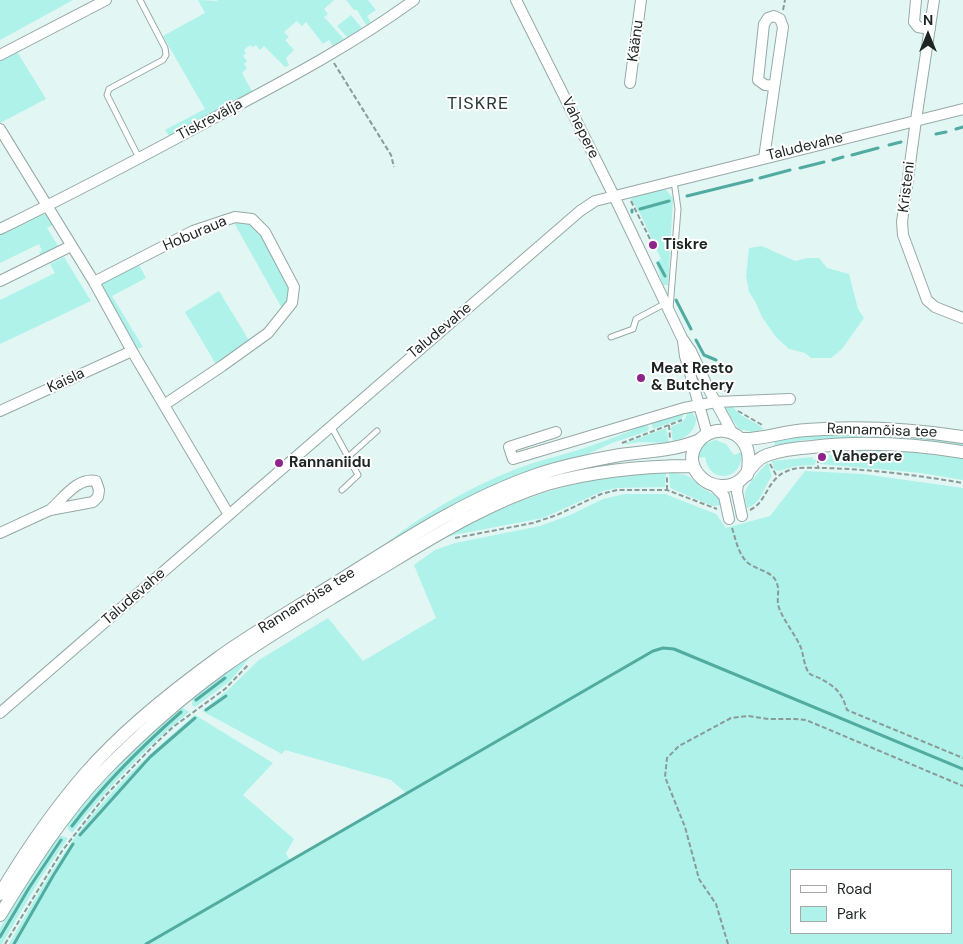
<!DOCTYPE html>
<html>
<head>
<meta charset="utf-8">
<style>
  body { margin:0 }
  #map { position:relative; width:963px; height:944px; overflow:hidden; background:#e2f7f4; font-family:"DM Sans",sans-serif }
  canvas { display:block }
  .legend { position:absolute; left:790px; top:869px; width:162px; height:65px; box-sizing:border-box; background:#fff; border:1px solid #a5a8a7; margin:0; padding:6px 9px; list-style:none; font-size:15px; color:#1d2523 }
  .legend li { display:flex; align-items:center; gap:10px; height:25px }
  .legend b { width:25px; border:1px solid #a5a8a7 }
  .north { position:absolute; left:903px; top:10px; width:50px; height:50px; -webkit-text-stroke:4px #fff; paint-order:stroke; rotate:0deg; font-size:14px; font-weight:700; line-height:20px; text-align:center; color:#1d2523 }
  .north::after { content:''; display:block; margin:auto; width:18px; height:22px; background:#1d2523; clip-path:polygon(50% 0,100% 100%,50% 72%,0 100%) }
</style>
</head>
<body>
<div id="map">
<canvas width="963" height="944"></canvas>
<ul class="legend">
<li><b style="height:6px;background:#fff"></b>Road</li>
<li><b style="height:14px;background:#aef2e9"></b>Park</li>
</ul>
<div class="north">N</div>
</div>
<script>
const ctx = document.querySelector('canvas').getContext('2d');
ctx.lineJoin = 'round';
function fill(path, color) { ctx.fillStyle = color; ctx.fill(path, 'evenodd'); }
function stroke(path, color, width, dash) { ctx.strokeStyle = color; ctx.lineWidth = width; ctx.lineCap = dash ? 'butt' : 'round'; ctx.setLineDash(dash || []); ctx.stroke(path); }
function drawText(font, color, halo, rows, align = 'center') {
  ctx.font = font + ' "DM Sans",sans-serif'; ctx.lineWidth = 4; ctx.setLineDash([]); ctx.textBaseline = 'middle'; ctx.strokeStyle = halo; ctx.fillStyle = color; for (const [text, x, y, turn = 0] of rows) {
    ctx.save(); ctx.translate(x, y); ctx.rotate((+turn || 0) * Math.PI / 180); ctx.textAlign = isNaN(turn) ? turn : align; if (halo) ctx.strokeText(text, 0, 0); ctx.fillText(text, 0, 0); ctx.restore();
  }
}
fill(new Path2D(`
  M 0,0 L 73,0 L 0,40 Z
  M 198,0 L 216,1 L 218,0 L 334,0 L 324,9 L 328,14 L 324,17 L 344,39 L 333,46 L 329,40 L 323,44 L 306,22 L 302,26 L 297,21 L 284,32 L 289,37 L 285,40 L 294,50 L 286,58 L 289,65 L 285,67 L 264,46 L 260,50 L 256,45 L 253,47 L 250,45 L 244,50 L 246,53 L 243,56 L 247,61 L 244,64 L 247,68 L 242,73 L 253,93 L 169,136 L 165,130 L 205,109 L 163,36 L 205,13 Z
  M 346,0 L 368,0 L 376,10 L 367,16 L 371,22 L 366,25 L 357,10 L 354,10 Z
  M 351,15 L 362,28 L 347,37 L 337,26 Z
  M 16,50 L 46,99 L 0,123 L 0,59 Z
  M 660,189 L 666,190 L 673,198 L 668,285 L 663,285 L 656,262 L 661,259 L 641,215 L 631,199 L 636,195 Z
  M 44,214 L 48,215 L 54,224 L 47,228 L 58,246 L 51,250 L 52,252 L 42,257 L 39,252 L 42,251 L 39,244 L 0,263 L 0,232 L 26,218 Z
  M 243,220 L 260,230 L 289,284 C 291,294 290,302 283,310 L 233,221 Z
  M 762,246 L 795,261 L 807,258 L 819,258 L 827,268 L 849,274 L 858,309 L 864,318 L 842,349 L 831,358 L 811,358 L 805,353 L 789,349 L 776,337 L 762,317 L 755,301 L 749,292 L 746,276 L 749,248 Z
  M 64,257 L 91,301 L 0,344 L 0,300 L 55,273 L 50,264 Z
  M 138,263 L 146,278 L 112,296 L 143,347 L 137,349 L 101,289 L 104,281 Z
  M 219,291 L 250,342 L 217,366 L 185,312 Z
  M 732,405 C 739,418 754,420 764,429 L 753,432 L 739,429 L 725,410 L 725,408 Z
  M 687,411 L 691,411 L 696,418 C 696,432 685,438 673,442 L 671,429 L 672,426 C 681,423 687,421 687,411 Z
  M 684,412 L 683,416 L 681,419 L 653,429 L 651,422 Z
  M 647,424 L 649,428 L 648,431 L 612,443 L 378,550 C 419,516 466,489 516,469 C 542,459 568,454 593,445 C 611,439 629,431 647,424 Z
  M 666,428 L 669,443 L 640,442 L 626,444 L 626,443 Z
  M 873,433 L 963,442 L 963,447 L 847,438 L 804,440 L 775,445 L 774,441 L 804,436 Z
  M 715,440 L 726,444 L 734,455 L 742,452 C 743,481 709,485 705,457 L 697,458 L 703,445 Z
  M 872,449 L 928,454 L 963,459 L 963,480 L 921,473 L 820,464 L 820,463 L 826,462 L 826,459 L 829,458 L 829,455 Z
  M 813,457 L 813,460 L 816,459 L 815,465 L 796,466 L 778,471 L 774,469 L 772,461 Z
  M 768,463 L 772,476 C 764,487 761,504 747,508 C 746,503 744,497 745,492 C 747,486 763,466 768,463 Z
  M 805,471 L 863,474 L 963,488 L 963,944 L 9,944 C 35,899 61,853 94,813 C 124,777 159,745 195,715 L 273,763 L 243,795 L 294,839 L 286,853 L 290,861 L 406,793 L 391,780 L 285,750 L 282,754 L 202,711 L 228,690 L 259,660 L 328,618 L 363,661 L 436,618 L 414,565 L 435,550 L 455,543 L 540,526 L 570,515 L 603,499 L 625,494 L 665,494 L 716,514 L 726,528 L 770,516 ZM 792,870 L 952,870 L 952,933 L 792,933 Z
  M 669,472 L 686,475 L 691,478 L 702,488 L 719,498 L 722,505 L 713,506 L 672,489 L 670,487 Z
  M 666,473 L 665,487 L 617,488 L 603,491 L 543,518 L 454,535 L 439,540 C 488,513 538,491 593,480 C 617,475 642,474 666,473 Z
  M 251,656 L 230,681 L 195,707 L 192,705 L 193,696 Z
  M 180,708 L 183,708 L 189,712 C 145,748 107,788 72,833 L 68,829 L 67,825 C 101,782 139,744 180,708 Z
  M 58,836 L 62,836 L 68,838 L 40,879 L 2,944 L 0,944 L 0,928 Z`), '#aef2e9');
stroke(new Path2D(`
  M 956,129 L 963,127
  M 936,134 L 946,132
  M 889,145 L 901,142
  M 852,155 L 878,148
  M 833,160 L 843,157
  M 800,168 L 824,162
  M 760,178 L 790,170
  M 687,196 L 752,180
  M 640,209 L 669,201
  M 632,212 L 632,210
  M 658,263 L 665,276
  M 676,300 L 691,329
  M 696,340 L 704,355 L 716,360
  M 196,700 L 225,678
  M 206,710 L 226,696
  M 72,826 C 104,784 141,747 181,712
  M 80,835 L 150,757 L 195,718
  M 0,937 L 29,888 L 61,840
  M 14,944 L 53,876 L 73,844
  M 146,944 L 653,651 L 663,648 L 674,649 L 963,769`), '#52aba1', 3);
const service = new Path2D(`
  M 139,158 L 107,95 L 109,89 L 163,60 L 166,55 L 165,48 L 140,0
  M 670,308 L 678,209 L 674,181
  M 611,337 L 633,329 L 636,319 L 666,303
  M 331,426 L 358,475 L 342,490
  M 348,457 L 377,431`);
const minor = new Path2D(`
  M 516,0 L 614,196 L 682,338 L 691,351 L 709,390 L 733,434
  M 916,0 L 914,22 L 918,27 L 930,29
  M 934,0 L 916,120 L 902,222 L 903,235 L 927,300 L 935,307 L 963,318
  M 0,55 L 106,0
  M 630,83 L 641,0
  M 0,129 L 94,282 L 132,351 L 229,515
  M 764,158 L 783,27 L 780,19 L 774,16 L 768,18 L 764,24 L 758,80 L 765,85 L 774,86
  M 0,229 C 72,194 142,157 212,119 C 280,83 351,46 414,0
  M 0,281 L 71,246
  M 94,282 L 193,231 L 235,217 L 252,219 L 265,232 L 294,287 L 292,303 L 268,333 L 222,366 L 164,405
  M 683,341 L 685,356 L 707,433
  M 0,411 L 132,351
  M 556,432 L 509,447 L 513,459 L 684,408 L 716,402 L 790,399
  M 738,484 L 737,492 L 742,516
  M 713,485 L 724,496 L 729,519
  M 0,533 L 50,510 L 93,502 L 98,497 L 99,490 L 96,481 C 77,477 63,499 50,510
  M 0,713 L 580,211 L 595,201 L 963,109`);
const tertiary = new Path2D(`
  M 741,439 C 761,440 785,431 806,430 C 858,426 911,429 963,437
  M 747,475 C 749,466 750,458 747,449 C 738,426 708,425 696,445 C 684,464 702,487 723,486 C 748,486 747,462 767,455 C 781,450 797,448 812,447 C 862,441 913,444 963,452
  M 0,894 C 25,852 53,811 85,774 C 123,730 171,692 218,658 C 257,630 301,605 342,579 C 404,540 466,499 536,475 C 562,466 592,460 620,455 C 647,451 674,451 700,440
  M 0,915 C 31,865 62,815 103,772 C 140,734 179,699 222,668 C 269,634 319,606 368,576 C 425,542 483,504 547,484 C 594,471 644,466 692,466`);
stroke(service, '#95a9a6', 7);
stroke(minor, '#95a9a6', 12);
stroke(tertiary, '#95a9a6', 14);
stroke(new Path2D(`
  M 783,10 L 785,0
  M 334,63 L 391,155 L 394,167
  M 631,201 L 653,245
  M 718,387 L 727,392
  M 738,411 L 764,426
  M 669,425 L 670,438
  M 622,443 L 682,420
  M 818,458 L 818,468
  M 770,464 L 776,475
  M 667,490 L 667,477
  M 750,510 C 767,502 766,481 785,472 C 796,466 810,468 822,468 C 870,469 916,475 963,483
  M 732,528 C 736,540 738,554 748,563 C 757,570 771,571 776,581 C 780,589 777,596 778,604 C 780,616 796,635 801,648 C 804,656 804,668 810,674 C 813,676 818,677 821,679 C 836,687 842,693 847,710 L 963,758
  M 455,538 L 533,523 L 557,515 L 601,494 L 617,490 L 667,490 L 717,509
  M 5,944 L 62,851 L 105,796 L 154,745 L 173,727 L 225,689 L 249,664
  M 728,944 L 716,904 L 699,879 L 685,827 L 665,777 L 667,758 L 679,746 L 731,718 L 748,716 L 769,719 L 795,719 L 806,720 L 963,786`), '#8a9a97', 2, [5, 2.5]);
stroke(service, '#fff', 5);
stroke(minor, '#fff', 10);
stroke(tertiary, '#fff', 12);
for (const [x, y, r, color] of [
  [653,245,5,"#8e258b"],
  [641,378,5,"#8e258b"],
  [822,457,5,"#8e258b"],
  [279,463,5,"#8e258b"]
]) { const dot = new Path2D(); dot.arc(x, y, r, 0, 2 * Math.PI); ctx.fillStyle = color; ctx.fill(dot); stroke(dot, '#fff', 2); }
drawText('15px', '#1d2523', '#fff', [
  ["Käänu",636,41,-82],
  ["Tiskrevälja",210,120,-28],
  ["Vahepere",580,128,64],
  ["Taludevahe",805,147,-14],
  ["Kristeni",907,187,-83],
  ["Hoburaua",195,234,-23],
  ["Taludevahe",440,331,-40],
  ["Kaisla",66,381,-25],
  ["Rannamõisa tee",882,431,2],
  ["Taludevahe",134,597,-41],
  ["Rannamõisa tee",307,601,-32]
]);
drawText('bold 15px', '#1d2523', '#fff', [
  ["Tiskre",663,245],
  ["Meat Resto",651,369],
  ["& Butchery",651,386],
  ["Vahepere",832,457],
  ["Rannaniidu",289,463]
], 'left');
ctx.letterSpacing = '1px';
drawText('18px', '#273835', '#fff', [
  ["TISKRE",478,104]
]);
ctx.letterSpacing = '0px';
</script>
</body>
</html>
